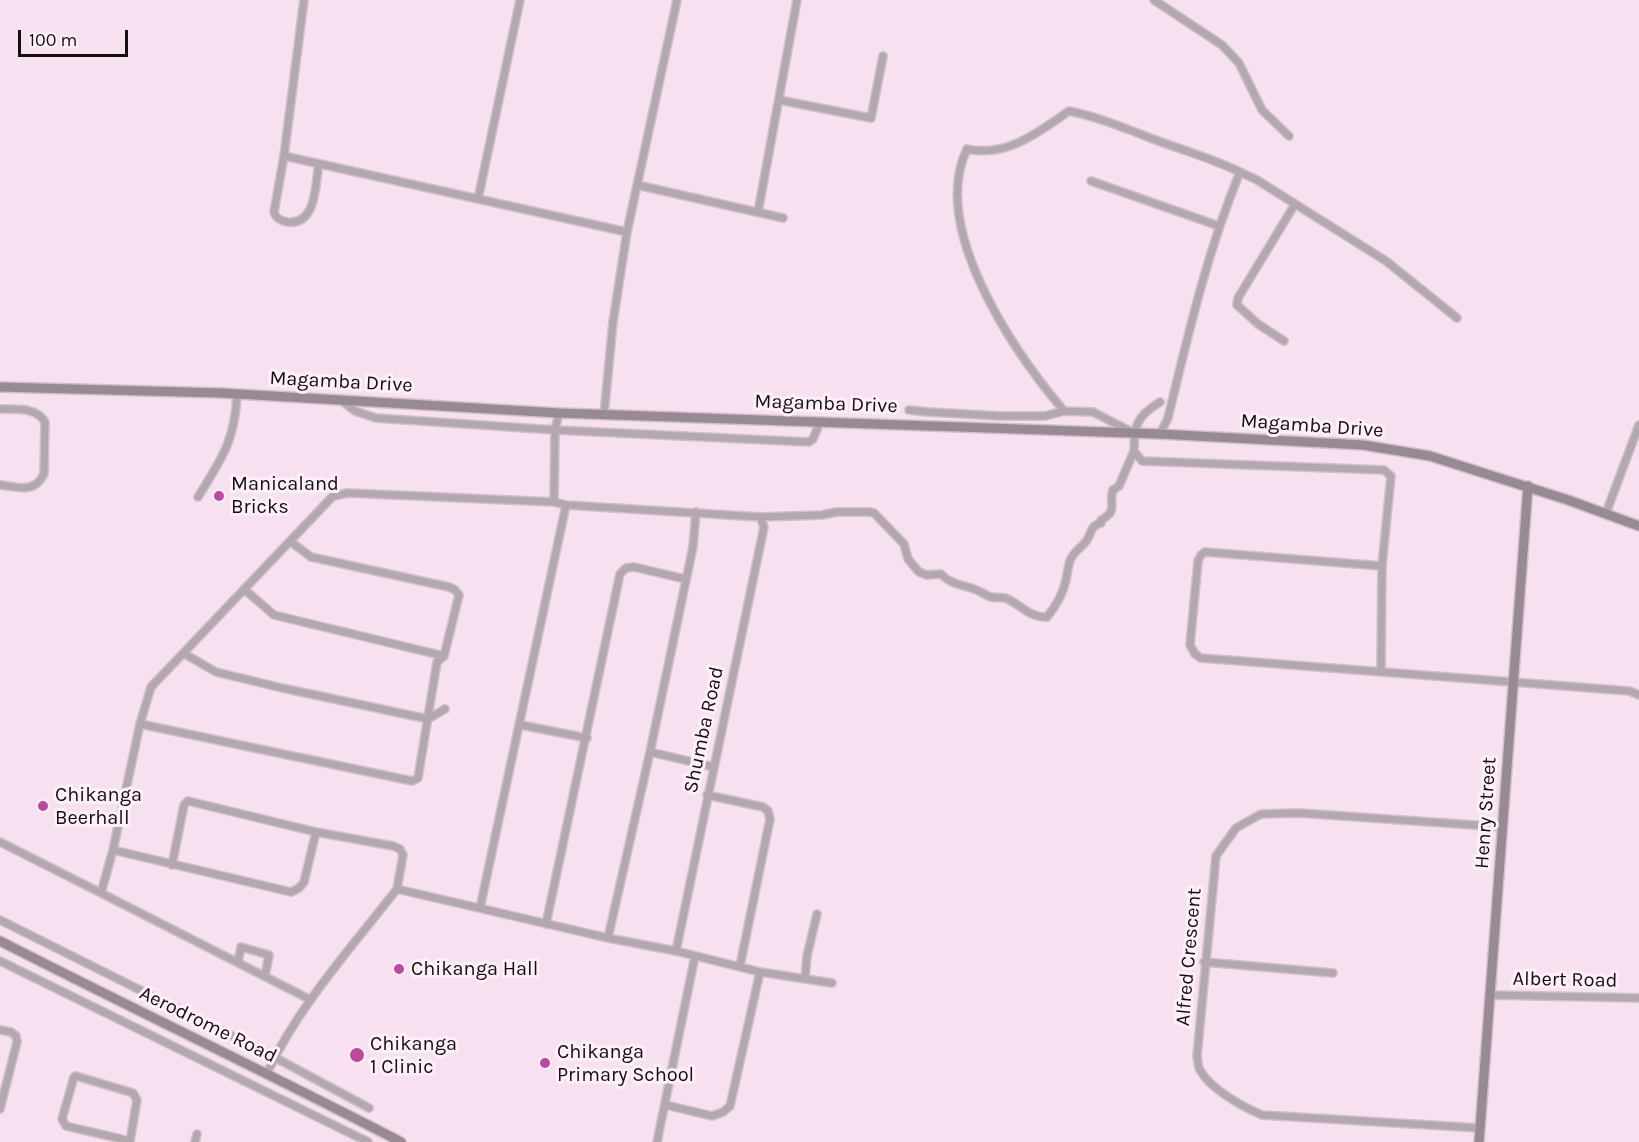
<!DOCTYPE html>
<html>
<head>
<meta charset="utf-8">
<style>
  body { margin:0 }
  #map { position:relative; width:1639px; height:1142px; overflow:hidden; background:#f7e0ef; font-family:Karla,sans-serif }
  canvas { display:block }
  .scale { position:absolute; left:18px; top:30px; width:110px; height:27px; box-sizing:border-box; border:3px solid #140d12; border-top:0; padding-left:8px; font-size:18px; line-height:21px; white-space:nowrap; color:#140d12; -webkit-text-stroke:4px #fef0f9; paint-order:stroke }
</style>
</head>
<body>
<div id="map">
<canvas width="1639" height="1142"></canvas>
<div class="scale">100 m</div>
</div>
<script>
const ctx = document.querySelector('canvas').getContext('2d');
ctx.lineJoin = 'round';
function stroke(path, color, width, dash) { ctx.strokeStyle = color; ctx.lineWidth = width; ctx.lineCap = dash ? 'butt' : 'round'; ctx.setLineDash(dash || []); ctx.stroke(path); }
function drawText(font, color, halo, rows, align = 'center') {
  ctx.font = font + ' Karla,sans-serif'; ctx.lineWidth = 6; ctx.setLineDash([]); ctx.textBaseline = 'middle'; ctx.strokeStyle = halo; ctx.fillStyle = color; for (const [text, x, y, turn = 0] of rows) {
    ctx.save(); ctx.translate(x, y); ctx.rotate((+turn || 0) * Math.PI / 180); ctx.textAlign = isNaN(turn) ? turn : align; if (halo) ctx.strokeText(text, 0, 0); ctx.fillText(text, 0, 0); ctx.restore();
  }
}
const street = new Path2D(`
  M 304,0 L 284,156 L 627,232
  M 1154,0 L 1222,45 L 1239,63 L 1262,110 L 1289,136
  M 779,100 L 871,118 L 883,56
  M 284,156 L 274,212 C 276,219 281,221 288,222 C 317,225 315,184 319,164
  M 1091,181 L 1219,226
  M 637,185 L 783,218
  M 478,199 L 520,0
  M 758,212 L 797,0
  M 1284,341 L 1258,324 L 1237,305 L 1238,298 L 1295,204
  M 341,400 L 355,411 L 376,418 L 555,430 L 809,442 L 813,439 L 820,422
  M 1160,402 C 1137,416 1134,425 1134,451 L 1142,461 L 1384,470 L 1391,476 L 1382,566 L 1381,671
  M 0,409 C 16,409 36,407 45,422 L 44,474 C 34,494 19,487 0,485
  M 909,410 L 928,412 L 1001,416 L 1045,416 L 1064,411
  M 604,415 L 613,322 L 627,232 L 677,0
  M 1132,432 L 1093,412 L 1064,411 C 1014,352 929,228 967,149 C 1006,158 1039,132 1069,111 C 1098,117 1125,128 1153,139 C 1182,150 1211,158 1240,172
  M 1160,434 L 1168,418 C 1188,335 1207,252 1240,172 L 1257,180 L 1386,261 L 1457,318
  M 198,497 C 222,458 235,441 237,394
  M 554,502 L 555,430 L 559,413
  M 1606,513 L 1639,425
  M 1382,566 L 1205,552 L 1201,555 L 1198,561 L 1190,645 L 1195,654 L 1201,658 L 1629,691 L 1639,695
  M 244,589 L 274,615 L 444,656
  M 183,653 L 216,672 L 282,688 L 428,719 L 445,709
  M 140,724 L 412,781 L 418,778 L 437,662 L 444,656 L 459,595 L 455,590 L 449,587 L 311,557 L 290,541
  M 521,725 L 587,738
  M 650,752 L 714,767
  M 707,795 L 763,807 L 768,811 L 770,819 L 740,966
  M 0,842 L 101,893
  M 113,850 L 291,892 L 299,888 L 304,882 L 316,832 L 393,846 L 400,849 L 403,855 L 397,889
  M 172,865 L 184,805 L 188,801 L 316,832
  M 480,908 L 566,505
  M 0,920 L 274,1057 L 369,1108
  M 546,924 L 620,574 L 626,568 L 634,567 L 685,579
  M 608,938 L 650,752 L 693,547 L 696,512
  M 676,951 L 764,527 L 760,517
  M 0,961 L 368,1142
  M 238,962 L 241,947 L 269,955 L 265,976
  M 1204,962 L 1333,973
  M 805,979 L 807,956 L 817,914
  M 1490,995 L 1639,998
  M 311,1000 L 101,893 L 113,850 L 140,724 L 151,687 L 333,496 L 348,493 L 554,502 L 566,505 L 760,517 L 822,515 L 836,512 L 869,512 L 874,513 L 904,544 L 908,559 L 919,572 L 927,575 L 941,574 C 950,584 963,585 974,589 C 980,591 985,595 991,597 C 996,598 1001,597 1005,598 C 1021,604 1029,618 1047,617 C 1056,606 1063,594 1066,580 C 1067,574 1068,567 1070,561 C 1073,551 1082,548 1087,540 C 1092,532 1090,526 1101,523 L 1101,520 C 1119,510 1108,505 1113,490 L 1119,486 L 1134,451
  M 0,1030 L 11,1032 L 16,1036 L 17,1042 L 0,1109
  M 267,1073 C 299,1005 351,948 397,889 L 608,938 L 676,951 L 760,972 L 832,983
  M 666,1105 L 712,1116 L 723,1112 L 730,1106 L 760,972
  M 1480,1128 L 1262,1115 C 1243,1107 1210,1089 1200,1070 C 1198,1067 1198,1060 1197,1056 L 1216,856 L 1236,828 L 1261,814 L 1299,813 L 1503,827
  M 130,1142 L 130,1141 L 137,1100 L 133,1093 L 76,1076 L 74,1077 L 62,1119 L 66,1126 L 130,1141
  M 195,1142 L 197,1134
  M 657,1142 L 695,956`);
const secondary = new Path2D(`
  M 0,387 L 221,393 L 559,413 L 1160,434 L 1363,445 L 1430,456 L 1568,500 L 1639,526
  M 0,941 C 133,1009 268,1073 401,1142
  M 1479,1142 L 1528,486`);
stroke(street, '#d3becc', 10);
stroke(secondary, '#d3becc', 12);
stroke(street, '#b2a9af', 7);
stroke(secondary, '#988a93', 9);
for (const [x, y, r, color] of [
  [219,496,6,"#bc48a0"],
  [43,806,6,"#bc48a0"],
  [399,969,6,"#bc48a0"],
  [357,1055,8,"#bc48a0"],
  [545,1063,6,"#bc48a0"]
]) { const dot = new Path2D(); dot.arc(x, y, r, 0, 2 * Math.PI); ctx.fillStyle = color; ctx.fill(dot); stroke(dot, '#fef0f9', 2); }
drawText('20px', '#140d12', '#fef0f9', [
  ["Magamba Drive",341,382,3],
  ["Magamba Drive",826,404,2],
  ["Magamba Drive",1312,426,4],
  ["Shumba Road",704,730,-78],
  ["Henry Street",1486,813,-86],
  ["Alfred Crescent",1189,957,-85],
  ["Albert Road",1565,980,1],
  ["Aerodrome Road",208,1025,26]
]);
drawText('20px', '#140d12', '#fef0f9', [
  ["Manicaland",231,484],
  ["Bricks",231,507],
  ["Chikanga",55,795],
  ["Beerhall",55,818],
  ["Chikanga Hall",411,969],
  ["Chikanga",370,1044],
  ["1 Clinic",370,1067],
  ["Chikanga",557,1052],
  ["Primary School",557,1075]
], 'left');
</script>
</body>
</html>
